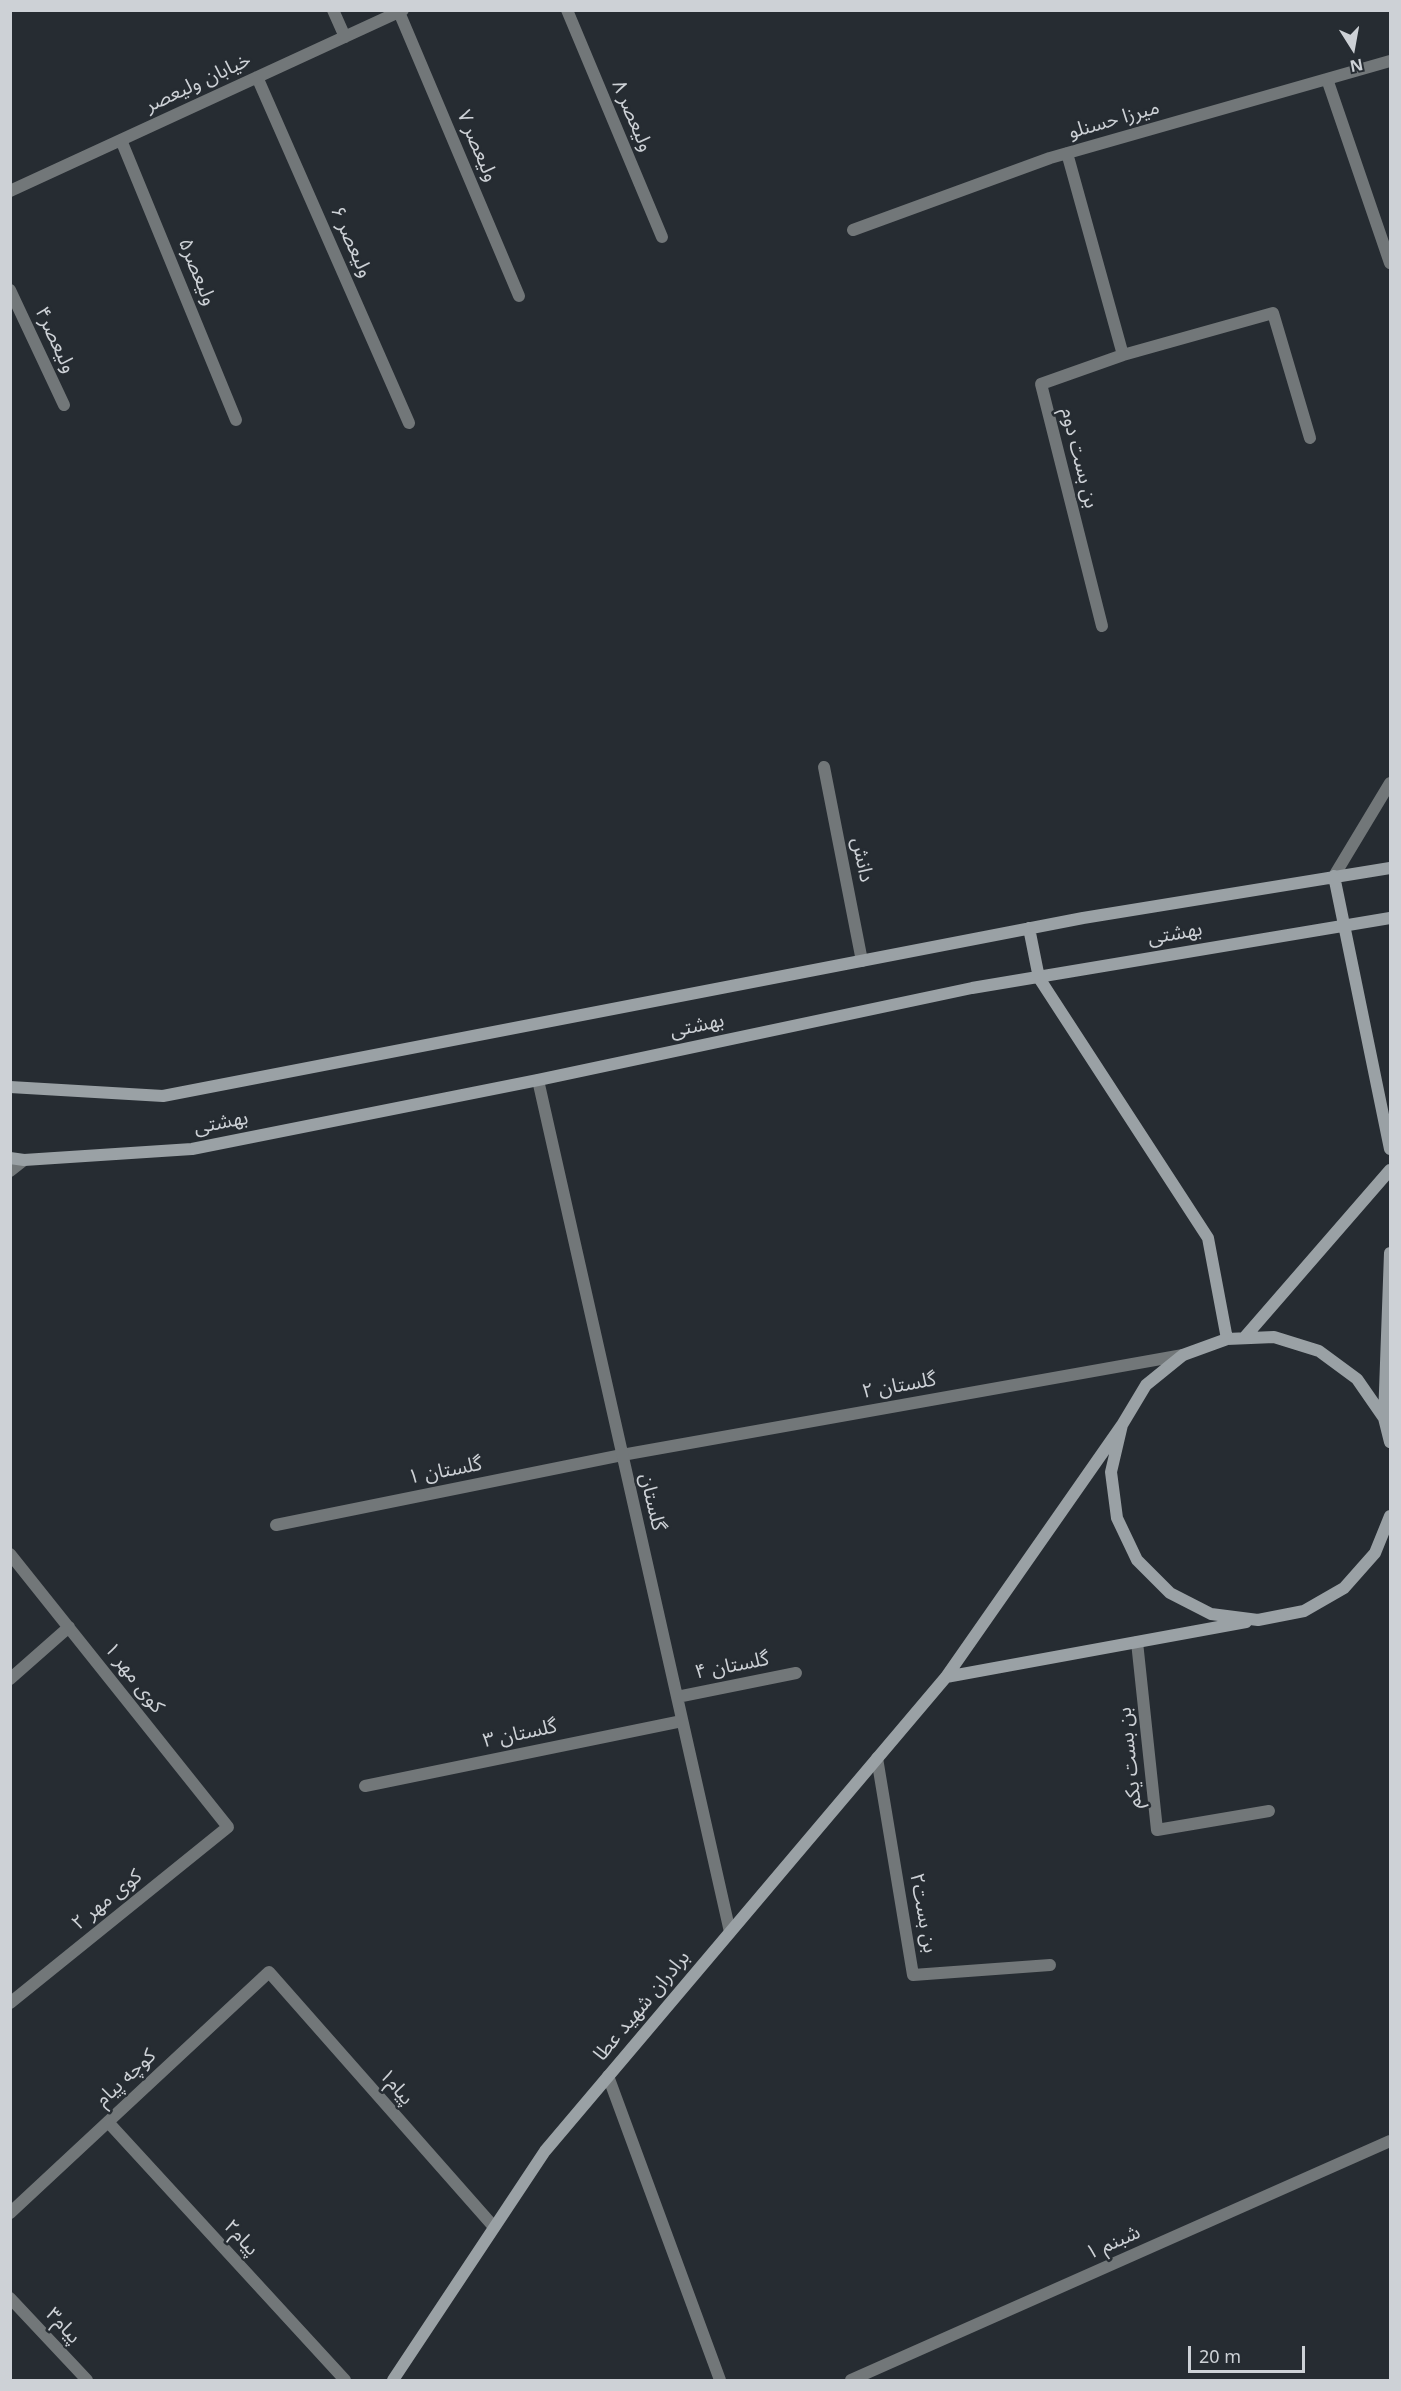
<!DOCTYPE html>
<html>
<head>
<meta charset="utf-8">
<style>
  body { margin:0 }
  #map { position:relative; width:1401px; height:2391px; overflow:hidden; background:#262c32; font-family:"Noto Sans",sans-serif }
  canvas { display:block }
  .frame { position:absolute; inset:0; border:12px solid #cdd1d6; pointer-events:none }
  .north { position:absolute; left:1323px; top:18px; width:60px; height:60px; -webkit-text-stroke:4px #262c32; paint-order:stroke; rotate:169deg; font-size:16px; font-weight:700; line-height:24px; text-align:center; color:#cdd1d6 }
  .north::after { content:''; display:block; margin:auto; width:21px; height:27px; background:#cdd1d6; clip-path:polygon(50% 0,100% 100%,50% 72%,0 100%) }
  .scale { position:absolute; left:1188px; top:2346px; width:117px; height:27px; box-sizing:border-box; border:3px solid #cdd1d6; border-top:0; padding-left:8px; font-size:18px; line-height:21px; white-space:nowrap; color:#cdd1d6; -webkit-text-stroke:4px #262c32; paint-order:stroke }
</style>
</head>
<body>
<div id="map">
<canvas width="1401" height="2391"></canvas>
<div class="frame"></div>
<div class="north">N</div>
<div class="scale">20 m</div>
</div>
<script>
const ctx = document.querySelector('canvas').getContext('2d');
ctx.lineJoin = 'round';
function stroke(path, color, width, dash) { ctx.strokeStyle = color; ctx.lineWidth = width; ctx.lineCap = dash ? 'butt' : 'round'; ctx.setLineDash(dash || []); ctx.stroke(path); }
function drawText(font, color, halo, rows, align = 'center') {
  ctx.font = font + ' "Noto Sans","Noto Sans Arabic",sans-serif'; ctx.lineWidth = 5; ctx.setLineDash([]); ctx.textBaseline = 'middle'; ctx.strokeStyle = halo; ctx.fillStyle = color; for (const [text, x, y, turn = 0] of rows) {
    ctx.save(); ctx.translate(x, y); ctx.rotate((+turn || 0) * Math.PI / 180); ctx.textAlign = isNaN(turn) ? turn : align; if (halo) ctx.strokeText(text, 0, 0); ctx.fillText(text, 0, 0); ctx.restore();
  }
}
stroke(new Path2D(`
  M 276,1525 L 622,1455 L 1183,1355
  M 365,1786 L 682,1721
  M 10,2298 L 87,2380`), '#727779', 12);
stroke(new Path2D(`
  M 333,10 L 345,37
  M 567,10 L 662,237
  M 399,12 L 519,296
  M 257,77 L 409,423
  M 1327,79 L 1390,263
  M 121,140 L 236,420
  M 1067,153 L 1123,355 L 1041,384 L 1102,626
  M 10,191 L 403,10
  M 853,230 L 1050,158 L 1390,61
  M 10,290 L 64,405
  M 1123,355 L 1273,313 L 1310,438
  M 824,767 L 862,961
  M 1334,876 L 1390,783
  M 538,1080 L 730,1932
  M 10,1554 L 228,1827 L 10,2003
  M 1137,1642 L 1157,1830 L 1269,1811
  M 10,1679 L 69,1627
  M 677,1697 L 796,1673
  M 877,1758 L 913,1975 L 1050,1965
  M 608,2076 L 720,2380
  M 108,2122 L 345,2380
  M 10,2213 L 269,1972 L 494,2227
  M 851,2380 L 1390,2141`), '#727779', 12);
stroke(new Path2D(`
  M 10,1171 L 24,1160`), '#727779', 12);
stroke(new Path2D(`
  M 1334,876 L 1390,1149
  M 1029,928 L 1039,978 L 1208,1238 L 1227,1339
  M 10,1087 L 163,1096 L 1083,918 L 1390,868
  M 10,1158 L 24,1160 L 192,1149 L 538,1080 L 972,988 L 1390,918
  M 1244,1338 L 1390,1170
  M 1384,1418 L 1390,1253
  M 1390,1442 L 1384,1418 L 1357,1379 L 1319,1351 L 1274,1337 L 1227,1339 L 1183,1355 L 1146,1385 L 1122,1425 L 1111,1472 L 1117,1518 L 1137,1560 L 1170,1593 L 1211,1614 L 1258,1620 L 1304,1611 L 1344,1588 L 1375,1553 L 1390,1516
  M 946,1677 L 1246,1622
  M 393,2380 L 545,2151 L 946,1677 L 1122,1425`), '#9aa1a5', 12);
drawText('20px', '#cdd1d6', '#262c32', [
  ["خیابان ولیعصر",198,83,-25],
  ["ولیعصر ۸",632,116,67],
  ["میرزا حسنلو",1114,120,-16],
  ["ولیعصر ۷",477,146,67],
  ["ولیعصر ۶",351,242,66],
  ["ولیعصر۵",197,272,68],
  ["ولیعصر۴",55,340,65],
  ["بن بست دوم",1079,458,76],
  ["دانش",862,860,79],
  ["بهشتی",1175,934,-10],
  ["بهشتی",697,1026,-12],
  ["بهشتی",221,1123,-11],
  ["گلستان ۲",899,1386,-10],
  ["گلستان ۱",445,1471,-11],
  ["گلستان",652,1502,77],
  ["گلستان ۴",732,1666,-11],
  ["کوی مهر ۱",134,1678,52],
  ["گلستان ۳",520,1734,-12],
  ["بن بست یکم",1130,1758,-96],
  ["کوی مهر ۲",107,1900,-39],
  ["بن بست۲",923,1913,80],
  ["برادران شهید عطا",642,2006,-50],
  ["کوچه پیام",126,2078,-43],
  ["پیام۱",396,2087,49],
  ["پیام۲",241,2238,47],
  ["شبنم ۱",1113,2243,-24],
  ["پیام۳",63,2326,47]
]);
</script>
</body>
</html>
